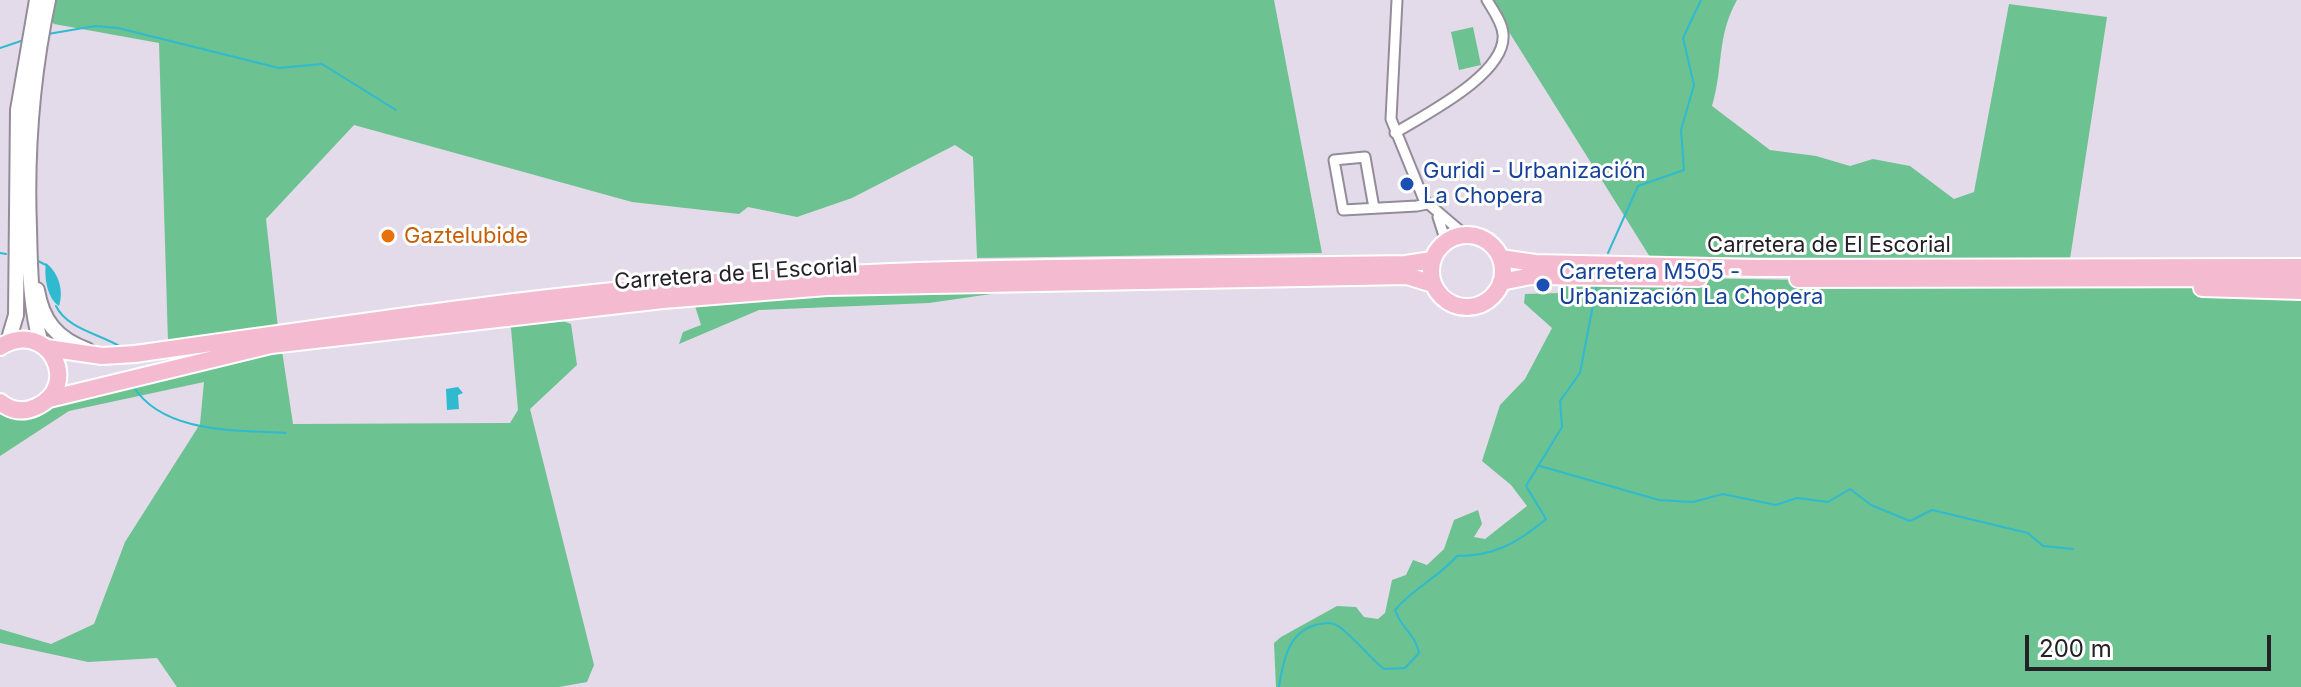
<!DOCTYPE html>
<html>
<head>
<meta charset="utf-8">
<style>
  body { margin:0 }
  #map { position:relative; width:2301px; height:687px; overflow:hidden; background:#e3dbea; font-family:Inter,sans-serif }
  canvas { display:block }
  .scale { position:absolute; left:2025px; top:635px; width:246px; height:36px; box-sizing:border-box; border:4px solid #242126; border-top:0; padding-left:10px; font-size:24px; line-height:28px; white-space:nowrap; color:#242126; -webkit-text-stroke:6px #fff; paint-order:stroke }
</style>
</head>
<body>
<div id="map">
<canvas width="2301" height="687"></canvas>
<div class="scale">200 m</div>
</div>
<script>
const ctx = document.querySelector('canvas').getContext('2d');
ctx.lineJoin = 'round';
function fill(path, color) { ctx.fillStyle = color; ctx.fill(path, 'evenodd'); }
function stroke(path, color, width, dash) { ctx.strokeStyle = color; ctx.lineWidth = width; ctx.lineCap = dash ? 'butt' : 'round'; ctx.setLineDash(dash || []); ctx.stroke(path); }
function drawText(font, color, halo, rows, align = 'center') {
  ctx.font = font + ' Inter,sans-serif'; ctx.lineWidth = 6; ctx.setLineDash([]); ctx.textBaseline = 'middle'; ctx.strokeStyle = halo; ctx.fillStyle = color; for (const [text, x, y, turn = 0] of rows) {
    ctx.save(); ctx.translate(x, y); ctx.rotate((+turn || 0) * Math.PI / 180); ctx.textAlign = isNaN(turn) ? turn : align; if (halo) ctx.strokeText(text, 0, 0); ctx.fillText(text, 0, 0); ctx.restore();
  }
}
fill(new Path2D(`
  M 34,0 L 1274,0 L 1322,253 L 977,258 L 973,157 L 955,145 L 852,198 L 797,217 L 748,207 L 739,214 L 632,202 L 354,125 L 266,219 L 278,328 L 168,342 L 159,43 L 54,24 Z
  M 1489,0 L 1737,0 C 1716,38 1724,66 1712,106 L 1770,150 L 1816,156 L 1850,166 L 1873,159 L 1910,166 L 1954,199 L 1974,192 L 2009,4 L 2107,17 L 2070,259 L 1650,257 Z
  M 1473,27 L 1481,65 L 1459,70 L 1451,32 Z
  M 1561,276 L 2171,286 L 2301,291 L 2301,687 L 1276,687 L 1274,643 L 1281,637 L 1337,606 L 1356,607 L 1364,617 L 1378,619 L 1385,613 L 1392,580 L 1406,575 L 1413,560 L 1427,565 L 1444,549 L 1454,520 L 1478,510 L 1482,524 L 1474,537 L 1485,539 L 1527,506 L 1511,485 L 1482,461 L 1500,405 L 1525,379 L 1552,328 L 1524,303 L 1525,294 L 1561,293 Z
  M 997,284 L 998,293 L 929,303 L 759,310 L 679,344 L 683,332 L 701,325 L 695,306 L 827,287 Z
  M 502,318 L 555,318 L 571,324 L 577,365 L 530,409 L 594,665 L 587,682 L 559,687 L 177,687 L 157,658 L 88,662 L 0,643 L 0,629 L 51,644 L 94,624 L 125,542 L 200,424 L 204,382 L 69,411 L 0,456 L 0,412 L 281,344 L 293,424 L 510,423 L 518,410 L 511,328 Z`), '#6cc290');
fill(new Path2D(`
  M 46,263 C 59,273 64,291 59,306 C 47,298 44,277 46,263 Z
  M 458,387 L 463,393 L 458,395 L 459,409 L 447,410 L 446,389 Z`), '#30bad0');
stroke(new Path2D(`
  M 48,34 L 95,26 L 118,28 L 279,68 L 322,64 L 396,110
  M 0,48 L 21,41
  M 0,253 L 6,254
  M 1608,253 L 1638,186 L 1684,170 L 1681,130 L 1694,85 L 1683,38 L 1701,0
  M 38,261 L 46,265
  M 56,306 C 67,329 100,334 121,347
  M 133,386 C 163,434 237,430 286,433
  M 1540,466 L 1659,500 L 1693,502 L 1723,494 L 1776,505 L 1797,498 L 1828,502 L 1850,489 L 1871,505 L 1910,521 L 1932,510 L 2028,533 L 2043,546 L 2073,549
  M 1279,687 C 1283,660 1289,629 1320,624 C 1326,623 1332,622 1338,626 C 1353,636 1369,657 1384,669 L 1405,668 L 1419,653 C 1416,635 1401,628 1395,610 C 1413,588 1438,578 1457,556 C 1494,556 1518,543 1546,519 L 1526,486 L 1562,427 L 1560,401 L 1580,373 L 1597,284`), '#30bad0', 2);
const minor = new Path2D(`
  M 1397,0 L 1391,119 L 1424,200 L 1465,235
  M 1395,133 C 1424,115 1507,74 1503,34 C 1502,22 1493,10 1487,0
  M 1374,208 L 1365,157 L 1334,160 L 1343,210 L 1417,206 L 1427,204
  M 1438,217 L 1446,242`);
const secondary = new Path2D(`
  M 37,290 C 42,321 57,339 87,350
  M 8,342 L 16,315 L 18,110 L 37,0
  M 41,344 C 30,305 30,268 29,228 C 26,150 32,76 48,0`);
const trunk = new Path2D(`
  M1431 271a36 36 0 1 1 72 0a36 36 0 1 1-72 0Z
  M 1501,258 L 1535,263 L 1757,268 L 2301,267
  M 1798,279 L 2301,278
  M 1501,282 L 1531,276 L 1699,278
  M 2202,288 L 2301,291
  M 0,347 C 48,317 83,386 36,407 C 23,413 11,411 0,402
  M 47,348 L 102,356 L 135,354 C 323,328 512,298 701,283 C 935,264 1171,268 1406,264 L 1432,260
  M 49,399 L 271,345 L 663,300 L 827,287 L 1407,276 L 1433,284`);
stroke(minor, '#948c99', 13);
stroke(secondary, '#948c99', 18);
stroke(trunk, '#fff', 20);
stroke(minor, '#fff', 9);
stroke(secondary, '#fff', 14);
stroke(trunk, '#f4bad0', 16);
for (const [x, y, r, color] of [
  [1407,184,8,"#1a4fb4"],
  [388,236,8,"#e8710a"],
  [1543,285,8,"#1a4fb4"]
]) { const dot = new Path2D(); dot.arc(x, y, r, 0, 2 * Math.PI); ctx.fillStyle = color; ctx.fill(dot); stroke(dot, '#fff', 3); }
drawText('22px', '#164399', '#fff', [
  ["Guridi - Urbanización",1423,171],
  ["La Chopera",1423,196],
  ["Carretera M505 -",1559,272],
  ["Urbanización La Chopera",1559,297]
], 'left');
drawText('22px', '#c56008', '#fff', [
  ["Gaztelubide",404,236]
], 'left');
drawText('22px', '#242126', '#fff', [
  ["Carretera de El Escorial",1829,245],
  ["Carretera de El Escorial",736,274,-4]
]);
</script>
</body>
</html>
